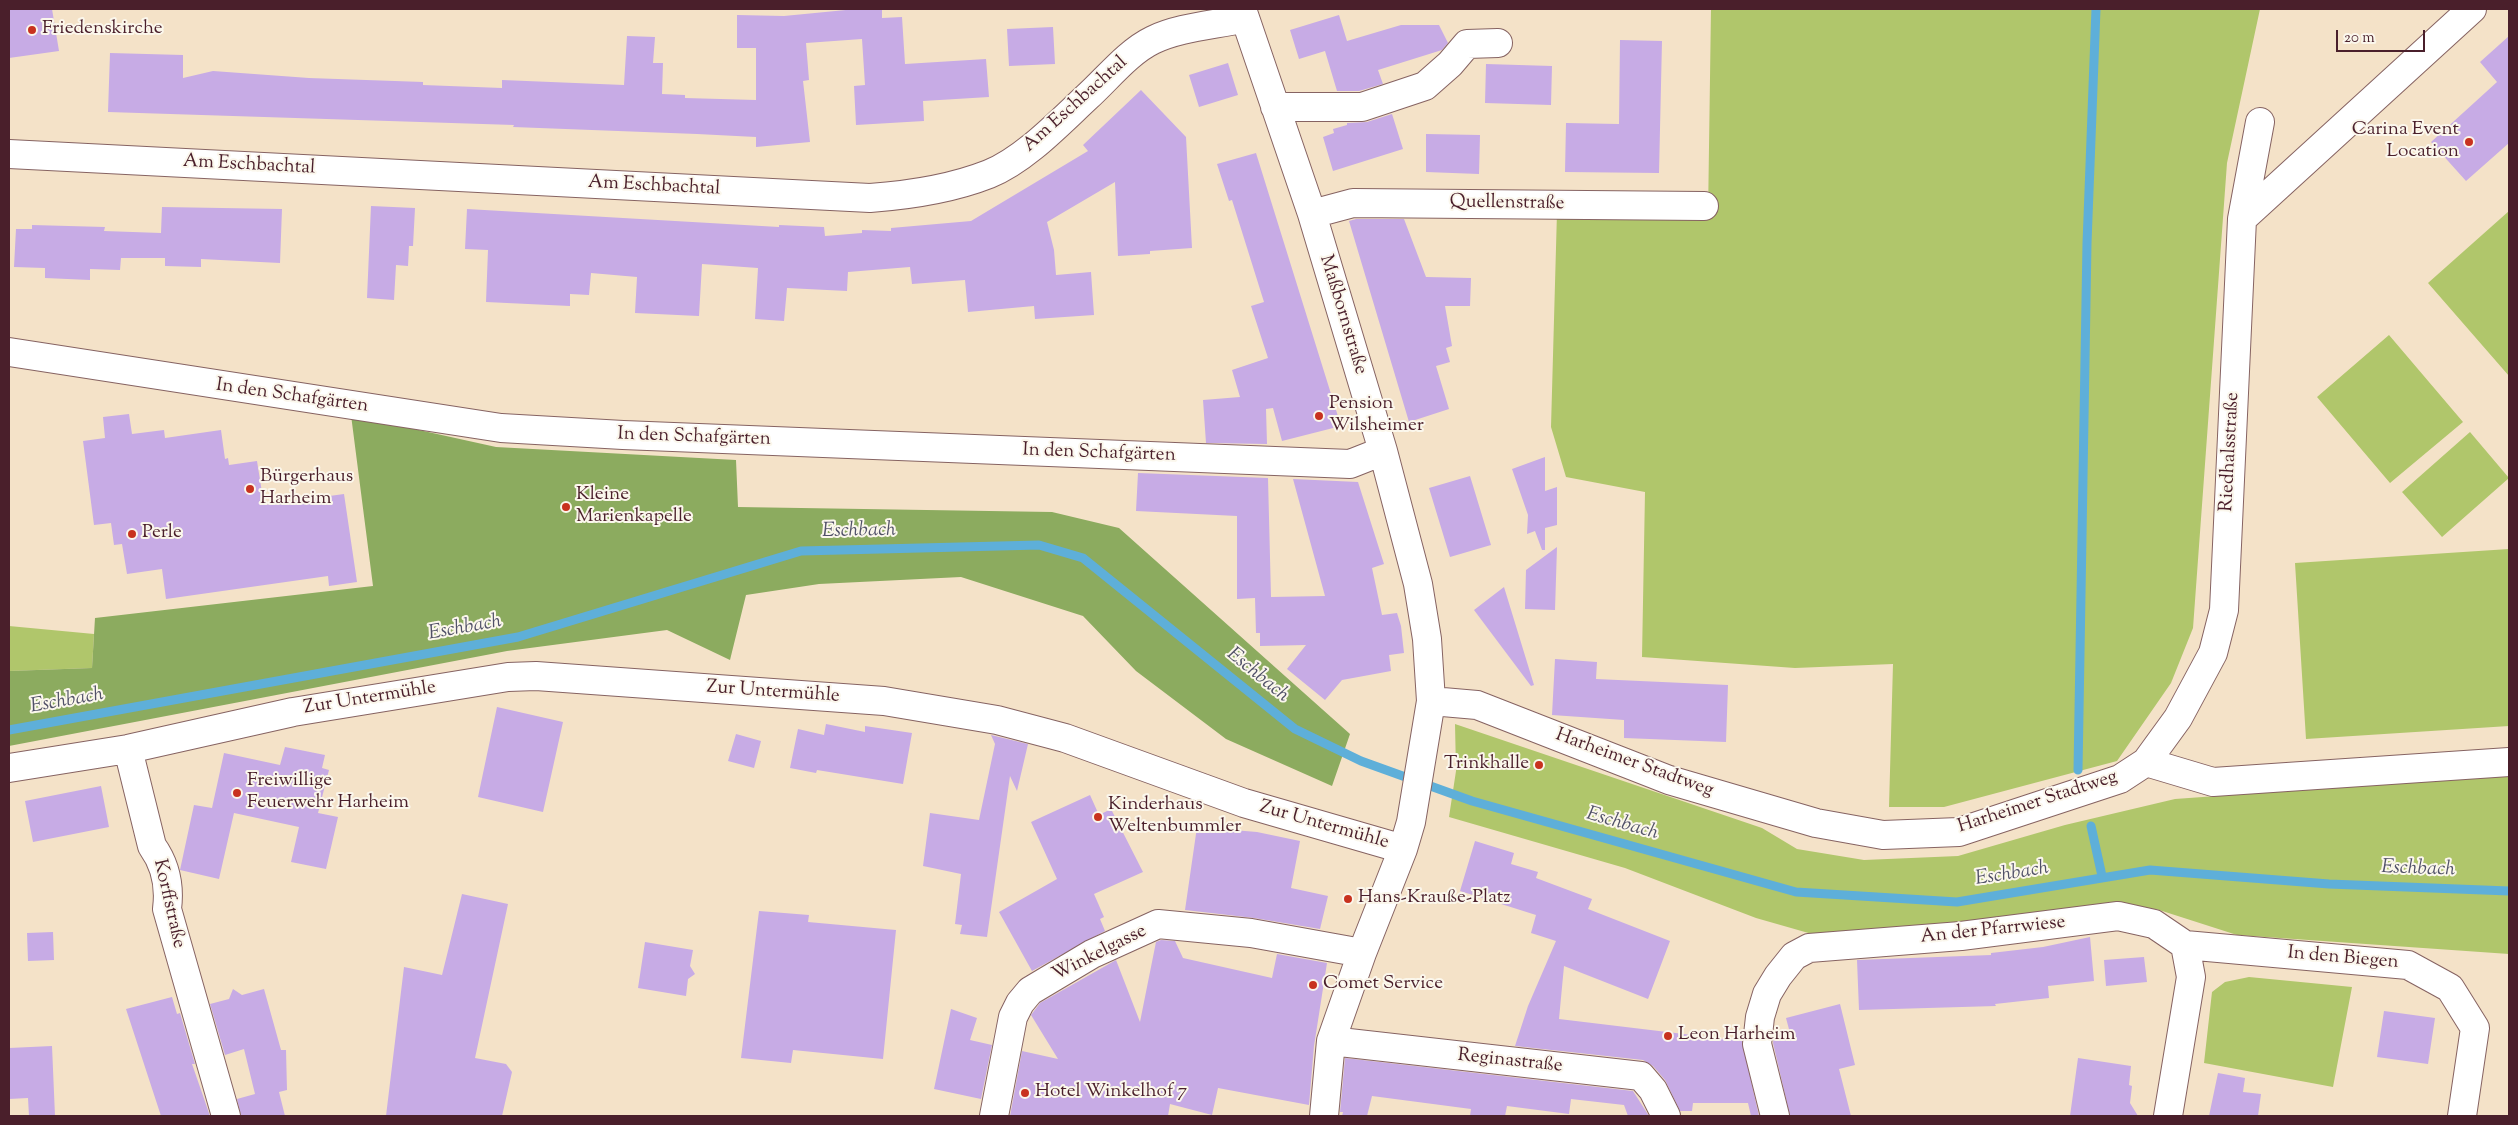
<!DOCTYPE html>
<html>
<head>
<meta charset="utf-8">
<style>
  body { margin:0 }
  #map { position:relative; width:2518px; height:1125px; overflow:hidden; background:#f4e2c8; font-family:"Sorts Mill Goudy",serif }
  canvas { display:block }
  .frame { position:absolute; inset:0; border:10px solid #4a1f2b; pointer-events:none }
  .scale { position:absolute; left:2336px; top:30px; width:89px; height:22px; box-sizing:border-box; border:2px solid #4a1f2b; border-top:0; padding-left:6px; font-size:15px; line-height:18px; white-space:nowrap; color:#4a1f2b; -webkit-text-stroke:4px #fbf7ec; paint-order:stroke }
</style>
</head>
<body>
<div id="map">
<canvas width="2518" height="1125"></canvas>
<div class="frame"></div>
<div class="scale">20 m</div>
</div>
<script>
const ctx = document.querySelector('canvas').getContext('2d');
ctx.lineJoin = 'round';
function fill(path, color) { ctx.fillStyle = color; ctx.fill(path, 'evenodd'); }
function stroke(path, color, width, dash) { ctx.strokeStyle = color; ctx.lineWidth = width; ctx.lineCap = dash ? 'butt' : 'round'; ctx.setLineDash(dash || []); ctx.stroke(path); }
function drawText(font, color, halo, rows, align = 'center') {
  ctx.font = font + ' "Sorts Mill Goudy",serif'; ctx.lineWidth = 4; ctx.setLineDash([]); ctx.textBaseline = 'middle'; ctx.strokeStyle = halo; ctx.fillStyle = color; for (const [text, x, y, turn = 0] of rows) {
    ctx.save(); ctx.translate(x, y); ctx.rotate((+turn || 0) * Math.PI / 180); ctx.textAlign = isNaN(turn) ? turn : align; if (halo) ctx.strokeText(text, 0, 0); ctx.fillText(text, 0, 0); ctx.restore();
  }
}
fill(new Path2D(`
  M 1711,9 L 2260,9 L 2227,163 L 2193,628 L 2171,683 L 2117,761 L 1944,807 L 1889,807 L 1893,664 L 1795,668 L 1642,657 L 1645,492 L 1566,477 L 1551,427 L 1557,212 L 1708,216 Z
  M 2509,211 L 2509,376 L 2428,283 Z
  M 2389,335 L 2463,422 L 2390,483 L 2317,397 Z
  M 2470,432 L 2509,478 L 2442,537 L 2402,492 Z
  M 2509,549 L 2509,726 L 2306,739 L 2295,563 Z
  M 9,626 L 94,634 L 92,668 L 9,671 Z
  M 1455,724 L 1762,828 L 1797,849 L 1864,860 L 1958,856 L 2065,825 L 2175,799 L 2509,775 L 2509,954 L 2237,935 L 2156,909 L 1826,938 L 1756,918 L 1625,868 L 1449,817 L 1456,771 Z
  M 2249,977 L 2352,987 L 2333,1087 L 2204,1063 L 2212,992 L 2225,982 Z`), '#b0c66b');
fill(new Path2D(`
  M 351,415 L 496,447 L 736,460 L 738,507 L 1052,512 L 1119,528 L 1350,734 L 1332,786 L 1226,739 L 1136,671 L 1083,616 L 961,577 L 819,584 L 746,595 L 730,660 L 667,630 L 507,651 L 9,746 L 9,671 L 92,668 L 95,618 L 373,586 Z`), '#8cab5f');
stroke(new Path2D(`
  M 9,730 L 518,637 L 801,551 L 1039,545 L 1083,558 L 1295,729 L 1361,761 L 1472,801 L 1796,892 L 1957,902 L 2150,870 L 2329,884 L 2509,891
  M 2078,770 L 2087,243 L 2096,9
  M 2091,826 L 2102,876`), '#5eafd9', 9);
fill(new Path2D(`
  M 9,9 L 52,9 L 59,51 L 9,58 Z
  M 856,9 L 882,9 L 882,18 L 902,17 L 905,64 L 986,59 L 989,97 L 923,101 L 924,121 L 856,125 L 854,86 L 865,85 L 862,39 L 806,43 L 809,80 L 803,81 L 810,142 L 756,147 L 756,137 L 697,134 L 513,127 L 514,125 L 108,112 L 110,53 L 183,55 L 183,78 L 213,71 L 309,78 L 423,82 L 423,85 L 502,88 L 502,80 L 624,85 L 627,36 L 655,37 L 653,63 L 663,63 L 662,94 L 685,95 L 685,98 L 756,100 L 756,48 L 737,48 L 737,15 L 784,16 Z
  M 1339,15 L 1347,41 L 1401,25 L 1439,25 L 1448,43 L 1442,50 L 1378,70 L 1383,84 L 1359,91 L 1337,91 L 1325,51 L 1299,59 L 1290,30 Z
  M 1053,27 L 1055,64 L 1009,66 L 1007,29 Z
  M 2509,36 L 2509,143 L 2466,181 L 2431,142 L 2497,82 L 2480,62 Z
  M 1620,40 L 1662,41 L 1659,173 L 1565,172 L 1566,123 L 1619,124 Z
  M 1228,63 L 1238,95 L 1199,107 L 1189,75 Z
  M 1486,64 L 1552,66 L 1551,105 L 1485,103 Z
  M 1141,90 L 1186,137 L 1192,248 L 1150,251 L 1150,254 L 1118,256 L 1115,182 L 1047,222 L 1054,250 L 1056,275 L 1091,272 L 1094,315 L 1035,319 L 1034,306 L 968,312 L 965,280 L 912,284 L 910,267 L 848,272 L 847,291 L 787,288 L 784,321 L 755,319 L 758,268 L 702,264 L 699,316 L 635,313 L 637,277 L 591,273 L 589,295 L 570,294 L 570,306 L 486,302 L 488,250 L 465,249 L 467,209 L 779,227 L 779,225 L 824,227 L 825,236 L 862,233 L 862,230 L 891,231 L 891,228 L 971,221 L 1088,151 L 1083,145 Z
  M 1392,114 L 1403,149 L 1333,171 L 1323,137 L 1334,133 L 1333,129 L 1347,125 L 1347,123 L 1367,122 Z
  M 1426,134 L 1480,135 L 1479,174 L 1426,172 Z
  M 1256,153 L 1341,426 L 1282,441 L 1273,408 L 1266,409 L 1267,444 L 1206,443 L 1203,400 L 1240,397 L 1232,370 L 1268,358 L 1251,306 L 1264,302 L 1232,200 L 1229,201 L 1217,164 Z
  M 371,206 L 415,208 L 413,246 L 409,246 L 408,266 L 396,265 L 394,300 L 367,298 Z
  M 162,207 L 282,209 L 280,263 L 201,259 L 201,267 L 165,266 L 165,258 L 121,258 L 120,270 L 90,269 L 90,280 L 45,278 L 45,268 L 14,267 L 16,229 L 32,229 L 32,225 L 105,227 L 104,231 L 161,233 Z
  M 1356,219 L 1404,219 L 1426,277 L 1471,278 L 1470,306 L 1445,306 L 1452,346 L 1446,348 L 1450,362 L 1436,366 L 1449,409 L 1409,422 L 1349,221 Z
  M 129,414 L 132,434 L 164,430 L 165,438 L 221,430 L 225,459 L 228,458 L 229,465 L 257,461 L 264,505 L 344,494 L 357,582 L 329,586 L 328,576 L 166,599 L 162,569 L 127,574 L 122,544 L 114,545 L 111,523 L 94,525 L 83,441 L 105,438 L 103,417 Z
  M 1545,457 L 1545,491 L 1557,487 L 1557,525 L 1545,528 L 1545,550 L 1542,550 L 1535,531 L 1527,534 L 1528,515 L 1512,469 Z
  M 1138,473 L 1268,478 L 1271,597 L 1325,596 L 1293,479 L 1358,482 L 1384,564 L 1372,568 L 1382,615 L 1397,613 L 1401,626 L 1404,653 L 1389,655 L 1391,671 L 1342,680 L 1325,700 L 1287,669 L 1306,645 L 1260,646 L 1260,633 L 1256,633 L 1255,598 L 1237,599 L 1237,516 L 1136,511 Z
  M 1470,476 L 1491,545 L 1450,557 L 1429,488 Z
  M 1557,547 L 1555,610 L 1525,609 L 1526,570 Z
  M 1504,587 L 1534,685 L 1531,686 L 1474,610 Z
  M 1555,659 L 1597,662 L 1596,679 L 1728,685 L 1726,742 L 1624,738 L 1624,720 L 1552,715 Z
  M 497,707 L 563,722 L 543,812 L 478,797 Z
  M 826,724 L 865,732 L 865,726 L 912,733 L 903,784 L 817,770 L 816,773 L 790,768 L 798,729 L 824,735 Z
  M 736,734 L 761,741 L 754,768 L 728,761 Z
  M 991,735 L 1028,744 L 1017,791 L 1010,776 L 987,937 L 960,934 L 962,925 L 955,924 L 961,874 L 923,866 L 930,813 L 979,820 L 995,744 Z
  M 285,747 L 325,755 L 322,768 L 329,770 L 318,813 L 338,817 L 326,869 L 291,862 L 299,827 L 234,813 L 219,879 L 180,870 L 194,805 L 212,808 L 224,753 L 280,765 Z
  M 101,786 L 109,827 L 33,842 L 25,801 Z
  M 1090,795 L 1099,815 L 1111,809 L 1143,872 L 1094,894 L 1104,917 L 1100,919 L 1105,931 L 1032,971 L 999,912 L 1057,879 L 1031,822 Z
  M 1197,827 L 1257,832 L 1300,841 L 1291,888 L 1328,896 L 1320,929 L 1254,918 L 1185,910 Z
  M 1475,841 L 1514,853 L 1511,864 L 1538,872 L 1536,878 L 1592,899 L 1588,909 L 1670,941 L 1648,999 L 1564,966 L 1559,1019 L 1742,1041 L 1759,1116 L 1751,1116 L 1748,1103 L 1693,1103 L 1692,1111 L 1680,1111 L 1665,1080 L 1653,1066 L 1643,1060 L 1515,1046 L 1528,1006 L 1556,941 L 1531,933 L 1536,915 L 1460,891 Z
  M 462,894 L 508,904 L 475,1058 L 506,1064 L 512,1072 L 502,1116 L 386,1116 L 404,967 L 442,975 Z
  M 759,911 L 809,915 L 808,922 L 896,930 L 883,1059 L 793,1050 L 791,1063 L 741,1058 Z
  M 53,932 L 54,960 L 28,961 L 27,933 Z
  M 2090,937 L 2094,981 L 2048,986 L 2049,998 L 1995,1004 L 1996,1006 L 1859,1010 L 1857,960 L 1991,955 L 1991,953 L 2043,947 Z
  M 1161,940 L 1175,941 L 1183,958 L 1272,978 L 1277,954 L 1327,963 L 1314,1046 L 1309,1105 L 1218,1088 L 1212,1115 L 1170,1104 L 1168,1116 L 1010,1116 L 1022,1051 L 1058,1059 L 1031,1015 L 1040,1003 L 1116,960 L 1140,1022 L 1156,942 Z
  M 645,942 L 693,950 L 690,966 L 695,974 L 688,979 L 686,996 L 638,988 Z
  M 2144,957 L 2147,982 L 2106,986 L 2104,960 Z
  M 233,989 L 242,995 L 264,989 L 281,1050 L 286,1050 L 287,1090 L 279,1092 L 285,1116 L 241,1116 L 237,1099 L 255,1094 L 244,1049 L 225,1055 L 210,1004 L 229,999 Z
  M 172,997 L 177,1014 L 180,1013 L 195,1064 L 192,1064 L 210,1116 L 161,1116 L 126,1009 Z
  M 1840,1004 L 1855,1065 L 1839,1069 L 1851,1116 L 1790,1116 L 1773,1043 L 1774,1036 L 1790,1033 L 1786,1018 Z
  M 951,1009 L 977,1018 L 970,1040 L 992,1045 L 981,1099 L 934,1089 Z
  M 2384,1011 L 2435,1018 L 2428,1064 L 2377,1057 Z
  M 52,1046 L 55,1116 L 29,1116 L 28,1098 L 9,1099 L 9,1048 Z
  M 1345,1058 L 1633,1091 L 1649,1116 L 1628,1116 L 1624,1105 L 1571,1099 L 1569,1114 L 1507,1106 L 1505,1116 L 1470,1116 L 1471,1109 L 1372,1096 L 1367,1116 L 1342,1116 L 1343,1112 L 1340,1112 Z
  M 2078,1058 L 2131,1066 L 2129,1085 L 2132,1086 L 2130,1103 L 2138,1116 L 2070,1116 Z
  M 2218,1073 L 2245,1078 L 2243,1092 L 2261,1094 L 2258,1116 L 2209,1116 Z`), '#c7abe5');
const minor = new Path2D(`
  M 1242,9 L 1312,214 L 1383,451 L 1418,584 L 1427,639 L 1431,701 L 1411,822 L 1403,849 L 1362,953 L 1331,1041 L 1324,1116
  M 1275,107 L 1362,107 L 1425,86 L 1450,64 L 1467,44 L 1498,43
  M 9,154 L 870,198 C 911,195 951,189 989,174 C 1024,160 1059,123 1087,97 C 1107,79 1128,52 1153,40 C 1180,27 1215,25 1245,18
  M 1312,214 L 1353,203 L 1704,206
  M 2242,219 L 2472,9
  M 9,352 L 501,428 L 623,435 L 1350,464 L 1383,451
  M 1431,701 L 1477,705 L 1669,780 L 1816,823 L 1883,835 L 1959,832 L 2120,779 L 2146,762 L 2178,718 L 2213,653 L 2224,610 L 2242,219 L 2260,122
  M 128,749 L 152,846 C 165,864 170,886 167,909 L 226,1116
  M 2146,762 L 2213,782 L 2509,762
  M 9,768 L 128,749 L 293,712 L 508,677 L 536,676 L 884,701 L 997,720 L 1065,738 L 1244,803 L 1403,849
  M 2185,945 L 2408,965 L 2450,988 L 2475,1028 L 2462,1116
  M 1331,1041 L 1641,1076 L 1653,1090 L 1666,1116
  M 994,1116 L 1013,1017 L 1020,1003 L 1030,991 L 1092,954 L 1158,924 L 1251,933 L 1362,953
  M 1775,1116 L 1757,1044 L 1760,1017 L 1767,994 L 1778,976 L 1794,956 L 1809,948 L 1961,936 L 2118,916 L 2154,924 L 2185,945 L 2191,977 L 2168,1116`);
stroke(minor, '#866362', 30);
stroke(minor, '#fff', 28);
for (const [x, y, r, color] of [
  [32,30,5,"#c8321e"],
  [2469,142,5,"#c8321e"],
  [1319,416,5,"#c8321e"],
  [250,489,5,"#c8321e"],
  [566,507,5,"#c8321e"],
  [132,534,5,"#c8321e"],
  [1539,765,5,"#c8321e"],
  [237,793,5,"#c8321e"],
  [1098,817,5,"#c8321e"],
  [1348,899,5,"#c8321e"],
  [1313,985,5,"#c8321e"],
  [1668,1036,5,"#c8321e"],
  [1025,1093,5,"#c8321e"]
]) { const dot = new Path2D(); dot.arc(x, y, r, 0, 2 * Math.PI); ctx.fillStyle = color; ctx.fill(dot); stroke(dot, '#fbf7ec', 2); }
drawText('19px', '#4a1f2b', '#fbf7ec', [
  ["Friedenskirche",42,30],
  ["Carina Event",2459,131,"right"],
  ["Location",2459,153,"right"],
  ["Pension",1329,405],
  ["Wilsheimer",1329,427],
  ["Bürgerhaus",260,478],
  ["Harheim",260,500],
  ["Kleine",576,496],
  ["Marienkapelle",576,518],
  ["Perle",142,534],
  ["Trinkhalle",1529,765,"right"],
  ["Freiwillige",247,782],
  ["Feuerwehr Harheim",247,804],
  ["Kinderhaus",1108,806],
  ["Weltenbummler",1108,828],
  ["Hans-Krauße-Platz",1358,899],
  ["Comet Service",1323,985],
  ["Leon Harheim",1678,1036],
  ["Hotel Winkelhof 7",1035,1093]
], 'left');
drawText('19px', '#4a1f2b', '#fbf7ec', [
  ["Am Eschbachtal",1076,105,-42],
  ["Am Eschbachtal",249,166,3],
  ["Am Eschbachtal",654,187,3],
  ["Quellenstraße",1507,204,1],
  ["Maßbornstraße",1342,315,73],
  ["In den Schafgärten",292,397,8],
  ["In den Schafgärten",694,438,2],
  ["Riedhalsstraße",2231,452,-87],
  ["In den Schafgärten",1099,454,2],
  ["Zur Untermühle",773,693,4],
  ["Zur Untermühle",370,699,-9],
  ["Harheimer Stadtweg",1634,764,20],
  ["Harheimer Stadtweg",2038,803,-18],
  ["Zur Untermühle",1324,826,16],
  ["Korffstraße",168,904,77],
  ["An der Pfarrwiese",1993,931,-6],
  ["Winkelgasse",1100,954,-27],
  ["In den Biegen",2343,959,5],
  ["Reginastraße",1510,1062,6]
]);
drawText('italic 20px', '#515168', '#fbf7ec', [
  ["Eschbach",859,532,-1],
  ["Eschbach",465,629,-10],
  ["Eschbach",1257,676,39],
  ["Eschbach",67,702,-10],
  ["Eschbach",1622,825,16],
  ["Eschbach",2418,870,2],
  ["Eschbach",2012,875,-9]
]);
</script>
</body>
</html>
